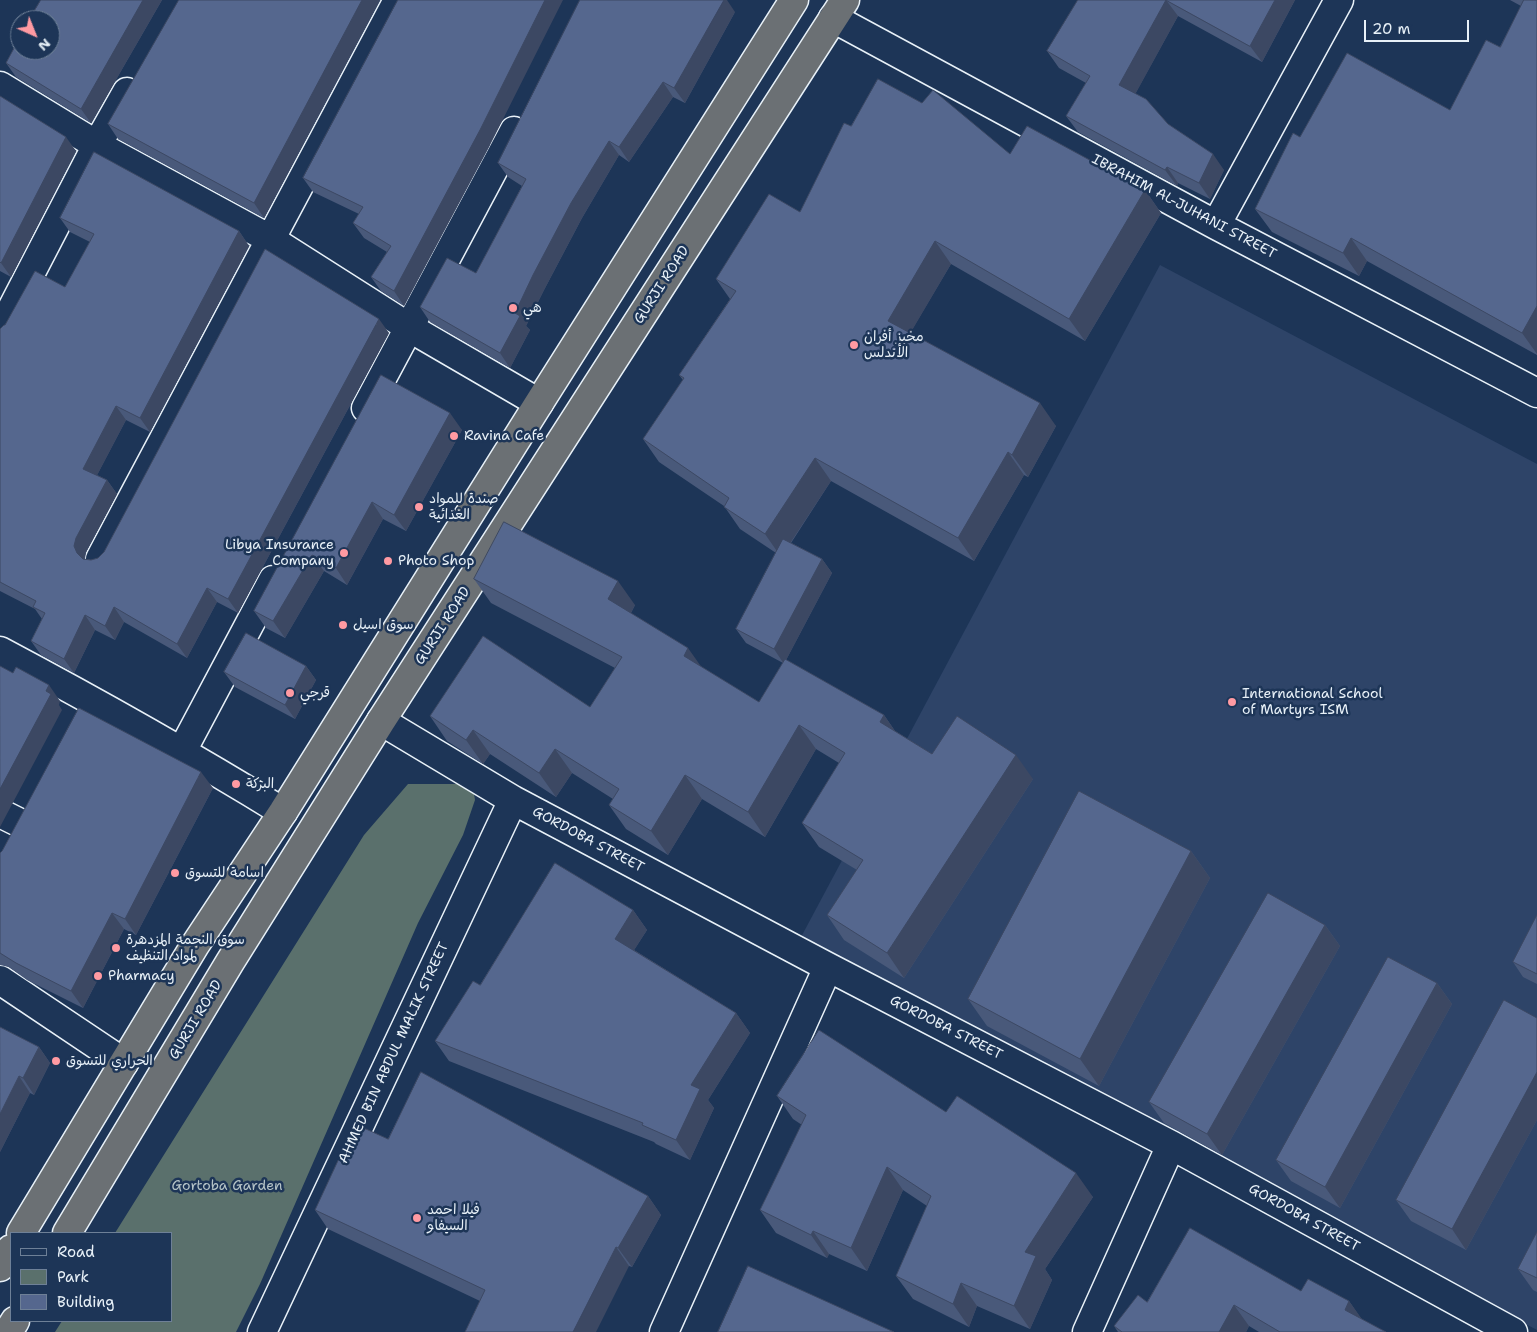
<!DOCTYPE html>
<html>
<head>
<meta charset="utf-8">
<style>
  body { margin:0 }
  #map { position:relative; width:1537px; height:1332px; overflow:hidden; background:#1d3557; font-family:"Shantell Sans",sans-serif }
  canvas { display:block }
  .legend { position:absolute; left:10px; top:1232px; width:162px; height:90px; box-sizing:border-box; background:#1d3557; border:1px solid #6e8097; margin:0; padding:6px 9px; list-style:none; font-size:15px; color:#e8f1f8 }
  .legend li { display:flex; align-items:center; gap:10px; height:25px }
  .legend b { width:25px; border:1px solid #6e8097 }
  .north { position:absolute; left:10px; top:10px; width:50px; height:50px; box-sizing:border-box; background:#1d3557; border:1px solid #6e8097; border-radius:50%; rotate:136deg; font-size:14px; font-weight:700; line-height:20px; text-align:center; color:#e8f1f8 }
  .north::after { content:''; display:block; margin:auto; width:18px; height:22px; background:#ff9aa2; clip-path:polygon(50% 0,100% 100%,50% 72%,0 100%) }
  .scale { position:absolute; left:1364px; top:20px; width:105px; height:22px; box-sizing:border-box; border:2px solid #e8f1f8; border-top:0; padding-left:6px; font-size:15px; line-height:18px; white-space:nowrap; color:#e8f1f8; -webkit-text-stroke:4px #1d3557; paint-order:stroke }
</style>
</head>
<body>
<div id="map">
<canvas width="1537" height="1332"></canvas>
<ul class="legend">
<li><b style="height:6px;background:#1d3557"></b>Road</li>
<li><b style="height:14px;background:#5a706c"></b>Park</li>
<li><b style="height:14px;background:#55678e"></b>Building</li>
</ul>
<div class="north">N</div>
<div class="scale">20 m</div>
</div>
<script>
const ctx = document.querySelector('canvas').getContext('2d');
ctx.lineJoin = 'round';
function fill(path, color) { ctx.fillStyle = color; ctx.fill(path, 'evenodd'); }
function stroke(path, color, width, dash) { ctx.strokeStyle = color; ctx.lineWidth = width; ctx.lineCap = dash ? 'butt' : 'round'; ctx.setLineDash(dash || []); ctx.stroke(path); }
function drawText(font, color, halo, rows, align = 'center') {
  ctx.font = font + ' "Shantell Sans","Playpen Sans Arabic",sans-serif'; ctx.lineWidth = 5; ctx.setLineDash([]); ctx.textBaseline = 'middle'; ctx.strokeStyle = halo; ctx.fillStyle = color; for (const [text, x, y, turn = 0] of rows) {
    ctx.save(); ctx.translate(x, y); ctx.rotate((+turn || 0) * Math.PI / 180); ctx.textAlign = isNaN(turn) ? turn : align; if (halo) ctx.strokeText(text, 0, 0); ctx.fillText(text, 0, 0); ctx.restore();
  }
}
fill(new Path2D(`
  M 1160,265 L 1537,464 L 1537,1330 L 800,939 Z`), '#2e4468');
fill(new Path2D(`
  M 408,784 L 457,784 L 473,788 L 475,800 L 463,835 L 418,923 L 260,1284 L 236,1332 L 55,1332 L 62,1321 L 171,1321 L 171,1233 L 115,1233 L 364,835 Z`), '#5a706c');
const minor = new Path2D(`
  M 833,18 L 1216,225 L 1537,393
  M 0,86 L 97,145 L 270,239 L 410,328 L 539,403
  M 1216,225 L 1339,0
  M 0,332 L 97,145 L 127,92
  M 366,408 L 514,131
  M 100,559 L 398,0
  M 0,651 C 96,702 190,755 283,812
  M 381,721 L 513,800 L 828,967 L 1171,1145 L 1513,1332
  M 182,751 L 273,580
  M 0,813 L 20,823
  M 0,980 L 124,1063
  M 262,1332 L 513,800
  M 664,1332 L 828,967
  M 1087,1332 L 1171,1145`);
const highway = new Path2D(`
  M 21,1233 L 195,945 L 283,812 L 539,403 L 794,0
  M 67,1233 L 230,962 L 381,721 L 845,0
  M 0,1267 L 11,1249
  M 8,1332 L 15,1321`);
stroke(minor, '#e8f1f8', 31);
stroke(highway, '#e8f1f8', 31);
stroke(minor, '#1d3557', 28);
stroke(highway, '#6b7074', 28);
fill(new Path2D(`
  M 41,0 L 162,0 L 91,123 L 16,77 L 6,63 Z
  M 179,0 L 380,0 L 264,218 L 118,139 L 108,124 Z
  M 1078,0 L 1295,0 L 1262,62 L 1178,16 L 1135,94 L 1168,124 L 1224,170 L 1210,199 L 1178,183 L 1177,186 L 1078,132 L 1066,116 L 1086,83 L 1059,68 L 1047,51 Z
  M 1510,0 L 1537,0 L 1537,355 L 1367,261 L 1359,276 L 1272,232 L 1255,209 L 1300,137 L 1450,110 L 1500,47 L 1521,6 Z
  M 735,12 L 685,103 L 673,97 L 629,162 L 619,155 L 582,218 L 544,290 L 526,326 L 530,330 L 510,368 L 430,322 L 420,307 L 476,273 L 522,186 L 508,177 L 498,163 Z
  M 0,96 L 76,151 L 11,277 L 0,271 Z
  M 851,126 L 1010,154 L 1145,190 L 1161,213 L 1085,341 L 951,264 L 910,333 L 1056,426 L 1028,477 L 1024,475 L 974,561 L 831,481 L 791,543 L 822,559 L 832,573 L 786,660 L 884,715 L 895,731 L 932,754 L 1033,779 L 904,978 L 844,940 L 827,915 L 857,870 L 819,847 L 802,823 L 839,763 L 816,749 L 765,837 L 702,799 L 668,855 L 626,829 L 609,805 L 613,799 L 572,773 L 556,797 L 490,754 L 483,764 L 447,741 L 430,716 L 590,707 L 615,668 L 491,603 L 474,579 L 635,605 L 631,613 L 701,667 L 759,702 L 783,663 L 746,643 L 736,629 L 776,553 L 740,529 L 724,506 L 659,462 L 643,439 L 683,380 L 679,375 L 730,299 L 716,279 L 800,212 Z
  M 490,145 L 404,306 L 381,291 L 371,277 L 387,252 L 364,238 L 353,223 L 359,214 L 313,192 L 303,178 Z
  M 60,218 L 239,231 L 249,246 L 150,432 L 126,420 L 97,475 L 107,480 L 117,494 L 86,552 L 85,559 L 91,560 L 98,558 L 389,333 L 238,613 L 217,602 L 187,658 L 124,622 L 115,640 L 95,630 L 74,673 L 41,655 L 31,641 L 42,619 L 35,609 L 0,591 L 0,329 L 65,287 L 90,242 L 70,232 Z
  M 381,375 L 462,430 L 406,531 L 383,519 L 347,585 L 324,571 L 285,638 L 266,628 L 254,611 Z
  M 306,666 L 316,680 L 295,719 L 235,687 L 224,672 Z
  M 213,788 L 136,935 L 124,929 L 83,1008 L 27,980 L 9,967 L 0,965 L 0,853 Z
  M 1191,851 L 1210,878 L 1099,1086 L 987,1026 L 968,999 Z
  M 633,910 L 647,930 L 634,950 L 736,1013 L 750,1033 L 708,1100 L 714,1108 L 690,1160 L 656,1144 L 654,1142 L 449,1061 L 435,1041 L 480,985 Z
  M 1537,915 L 1537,984 L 1523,977 L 1513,962 Z
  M 1325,925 L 1340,946 L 1222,1155 L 1164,1123 L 1149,1102 Z
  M 1437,983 L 1452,1004 L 1340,1208 L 1291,1181 L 1276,1160 Z
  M 1537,1018 L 1537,1120 L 1466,1250 L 1411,1221 L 1396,1200 Z
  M 0,1027 L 39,1047 L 50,1063 L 34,1095 L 30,1093 L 0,1152 Z
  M 777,1096 L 946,1112 L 1093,1197 L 1045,1269 L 1052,1280 L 1030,1329 L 977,1306 L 969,1327 L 913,1299 L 896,1276 L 927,1206 L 903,1190 L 867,1271 L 829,1254 L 827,1258 L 776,1233 L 760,1210 L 802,1125 L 793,1119 Z
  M 388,1139 L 648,1196 L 661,1215 L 632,1267 L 629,1266 L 480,1301 L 328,1229 L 315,1210 Z
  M 1537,1232 L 1537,1292 L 1533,1290 L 1518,1269 Z
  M 1301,1291 L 1349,1301 L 1362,1320 L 1386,1332 L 1259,1332 L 1249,1326 L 1246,1332 L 1118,1332 L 1114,1326 L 1147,1302 Z`), '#49597a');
fill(new Path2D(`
  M 143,0 L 162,0 L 91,123 L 81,109 Z
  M 362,0 L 380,0 L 264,218 L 254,203 Z
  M 545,0 L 563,0 L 490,145 L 404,306 L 394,291 Z
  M 724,0 L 727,0 L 735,12 L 685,103 L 674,88 Z
  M 1166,0 L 1178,16 L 1131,102 L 1119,85 Z
  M 1275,0 L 1295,0 L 1262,62 L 1250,46 Z
  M 663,82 L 673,97 L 629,162 L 619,147 Z
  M 66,137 L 76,151 L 11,277 L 1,263 Z
  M 609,141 L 619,155 L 582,218 L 544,290 L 526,326 L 530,330 L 510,368 L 500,353 L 515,313 L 533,275 L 571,203 Z
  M 1213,154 L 1224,170 L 1210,199 L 1199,183 Z
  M 1167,167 L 1178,183 L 1177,186 L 1165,170 Z
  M 1145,190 L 1161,213 L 1085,341 L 1069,319 Z
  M 239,231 L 249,246 L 150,432 L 140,418 Z
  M 1351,238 L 1367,261 L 1359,276 L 1343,253 Z
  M 935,241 L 951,264 L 904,344 L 888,321 Z
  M 1537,306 L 1537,354 L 1522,333 Z
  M 379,319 L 389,333 L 238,613 L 228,599 Z
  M 1040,403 L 1056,426 L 1028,477 L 1012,455 Z
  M 116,406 L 126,420 L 93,483 L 83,469 Z
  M 450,413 L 462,430 L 406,531 L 394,515 Z
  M 1008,452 L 1024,475 L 974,561 L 958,538 Z
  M 815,458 L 831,481 L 781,557 L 765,534 Z
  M 107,480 L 117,494 L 86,552 L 84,560 L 77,553 L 74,546 L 76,538 Z
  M 372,502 L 383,519 L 347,585 L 336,568 Z
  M 312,555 L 324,571 L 285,638 L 273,621 Z
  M 822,559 L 832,573 L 784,664 L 774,649 Z
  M 618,581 L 635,605 L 625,624 L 608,599 Z
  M 207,588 L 217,602 L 187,658 L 177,644 Z
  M 114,607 L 124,622 L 115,640 L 105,626 Z
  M 85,615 L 95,630 L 74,673 L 64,659 Z
  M 688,648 L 705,672 L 684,656 Z
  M 306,666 L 316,680 L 295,719 L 285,705 Z
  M 49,685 L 60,701 L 59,705 L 62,710 L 0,827 L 0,789 Z
  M 884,715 L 901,740 L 880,722 Z
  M 799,725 L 816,749 L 765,837 L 748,812 Z
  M 473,730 L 490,754 L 483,764 L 466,740 Z
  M 555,749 L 572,773 L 556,797 L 539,773 Z
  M 1016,755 L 1033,779 L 904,978 L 887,953 Z
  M 201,772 L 213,788 L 136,935 L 125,919 Z
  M 685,775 L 702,799 L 668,855 L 651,831 Z
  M 1191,851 L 1210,878 L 1099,1086 L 1080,1059 Z
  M 633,910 L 647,930 L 629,958 L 615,939 Z
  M 112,913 L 124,929 L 83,1008 L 71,991 Z
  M 1325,925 L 1340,946 L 1222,1155 L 1207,1134 Z
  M 1437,983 L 1452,1004 L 1340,1208 L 1325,1187 Z
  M 736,1013 L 750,1033 L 708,1100 L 714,1108 L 690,1160 L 676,1140 L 691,1085 Z
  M 39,1047 L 50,1063 L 34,1095 L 23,1078 Z
  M 1537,1072 L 1537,1120 L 1466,1250 L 1452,1229 Z
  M 19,1076 L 30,1093 L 0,1152 L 0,1114 Z
  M 887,1167 L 903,1190 L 867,1271 L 851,1248 Z
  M 1076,1173 L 1093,1197 L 1045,1269 L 1052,1280 L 1030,1329 L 1014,1306 L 1025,1252 Z
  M 648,1196 L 661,1215 L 632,1267 L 618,1248 Z
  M 813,1231 L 829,1254 L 827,1258 L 811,1235 Z
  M 616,1247 L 629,1266 L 596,1332 L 573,1332 Z
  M 961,1283 L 977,1306 L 969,1327 L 953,1304 Z
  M 1349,1301 L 1364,1322 L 1345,1310 Z
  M 1234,1305 L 1249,1326 L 1246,1332 L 1219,1332 Z`), '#3c4863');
const building = new Path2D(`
  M 41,0 L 143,0 L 81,109 L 6,63 L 20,37 L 20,50 L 50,50 L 50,20 L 29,20 Z
  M 179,0 L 362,0 L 254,203 L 108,124 Z
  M 398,0 L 545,0 L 480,130 L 394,291 L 371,277 L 391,246 L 353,223 L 363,207 L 303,178 Z
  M 580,0 L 724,0 L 674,88 L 663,82 L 619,147 L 609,141 L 571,203 L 533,275 L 515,313 L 520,316 L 500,353 L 420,307 L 447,258 L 476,273 L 526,179 L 498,163 Z
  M 1078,0 L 1166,0 L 1119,85 L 1146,99 L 1168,124 L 1213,154 L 1199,183 L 1167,167 L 1165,170 L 1066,116 L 1090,76 L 1047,51 Z
  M 1166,0 L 1275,0 L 1250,46 Z
  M 1524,0 L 1537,0 L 1537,306 L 1522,333 L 1351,238 L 1343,253 L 1255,209 L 1293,133 L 1300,137 L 1347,53 L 1450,110 L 1486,40 L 1500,47 Z
  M 878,79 L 922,103 L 933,90 L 1010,154 L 1027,126 L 1145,190 L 1069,319 L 935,241 L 888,321 L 1040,403 L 1012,455 L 1008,452 L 958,538 L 815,458 L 765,534 L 724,507 L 729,498 L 643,439 L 684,378 L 679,375 L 736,291 L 716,279 L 769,194 L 800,212 L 844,123 L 851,126 Z
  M 0,96 L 66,137 L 1,263 L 0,262 Z
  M 94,152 L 239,231 L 140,418 L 116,406 L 83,469 L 107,480 L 76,538 L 74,546 L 77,553 L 83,559 L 91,560 L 98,558 L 104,552 L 265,249 L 379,319 L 228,599 L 207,588 L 177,644 L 114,607 L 105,626 L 85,615 L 64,659 L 31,641 L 45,613 L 33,607 L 36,601 L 0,582 L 0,329 L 4,325 L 5,325 L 35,271 L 65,287 L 94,234 L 60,218 Z
  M 381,375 L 450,413 L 394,515 L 372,502 L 336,568 L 312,555 L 273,621 L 254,611 Z
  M 504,522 L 618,581 L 608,599 L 688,648 L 684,656 L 759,702 L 785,659 L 884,715 L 880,722 L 932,754 L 957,716 L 1016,755 L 887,953 L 827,915 L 863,860 L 802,823 L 845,753 L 799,725 L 748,812 L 685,775 L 651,831 L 609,805 L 619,789 L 555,749 L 539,773 L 473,730 L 466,740 L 430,716 L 483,636 L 590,707 L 622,657 L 474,579 Z
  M 783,539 L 822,559 L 774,649 L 736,629 Z
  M 246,633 L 306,666 L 285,705 L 224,672 Z
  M 0,666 L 13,673 L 16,667 L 49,685 L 46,691 L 51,694 L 0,789 Z
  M 79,708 L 201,772 L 125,919 L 112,913 L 71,991 L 16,963 L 0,953 L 0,853 L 2,851 Z
  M 1079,791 L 1191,851 L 1080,1059 L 968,999 Z
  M 555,863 L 633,910 L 615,939 L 736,1013 L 691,1085 L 700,1089 L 676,1140 L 642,1125 L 643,1123 L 435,1041 L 473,981 L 480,985 Z
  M 1268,893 L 1325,925 L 1207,1134 L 1149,1102 Z
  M 1537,915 L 1537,974 L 1513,962 Z
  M 1388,957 L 1437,983 L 1325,1187 L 1276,1160 Z
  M 1504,1000 L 1537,1018 L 1537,1072 L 1452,1229 L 1396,1200 Z
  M 0,1027 L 39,1047 L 23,1078 L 19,1076 L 0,1114 Z
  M 819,1030 L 946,1112 L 957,1096 L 1076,1173 L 1025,1252 L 1036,1256 L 1014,1306 L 961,1283 L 953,1304 L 896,1276 L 931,1196 L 887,1167 L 851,1248 L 813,1231 L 811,1235 L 760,1210 L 806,1115 L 777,1096 Z
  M 421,1072 L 648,1196 L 618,1248 L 616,1247 L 573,1332 L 465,1332 L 485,1290 L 315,1210 L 355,1124 L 388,1139 Z
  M 1190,1228 L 1301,1291 L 1308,1279 L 1349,1301 L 1345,1310 L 1386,1332 L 1280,1332 L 1234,1305 L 1219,1332 L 1122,1332 L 1114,1326 L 1138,1295 L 1147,1302 Z
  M 1537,1232 L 1537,1278 L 1518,1269 Z
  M 748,1266 L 894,1332 L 718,1332 Z`);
fill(building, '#55678e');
stroke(building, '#3c4863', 1);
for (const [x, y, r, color] of [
  [513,308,5,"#ff9aa2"],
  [854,345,5,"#ff9aa2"],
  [454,436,5,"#ff9aa2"],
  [419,507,5,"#ff9aa2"],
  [344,553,5,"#ff9aa2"],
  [388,561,5,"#ff9aa2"],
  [343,625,5,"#ff9aa2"],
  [290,693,5,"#ff9aa2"],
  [1232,702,5,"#ff9aa2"],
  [236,784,5,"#ff9aa2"],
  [175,873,5,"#ff9aa2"],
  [116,948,5,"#ff9aa2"],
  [98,976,5,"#ff9aa2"],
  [56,1061,5,"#ff9aa2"],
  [417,1218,5,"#ff9aa2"]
]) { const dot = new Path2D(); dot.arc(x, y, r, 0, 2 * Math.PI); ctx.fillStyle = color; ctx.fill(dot); stroke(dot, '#1d3557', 2); }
drawText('14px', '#e8f1f8', '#1d3557', [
  ["IBRAHIM AL-JUHANI STREET",1184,207,28],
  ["GURJI ROAD",662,285,-57],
  ["GURJI ROAD",443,626,-57],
  ["GORDOBA STREET",588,840,28],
  ["GURJI ROAD",196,1020,-59],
  ["GORDOBA STREET",946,1028,27],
  ["AHMED BIN ABDUL MALIK STREET",394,1053,-65],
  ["GORDOBA STREET",1304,1218,29]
]);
drawText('14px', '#e8f1f8', '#1d3557', [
  ["هي",523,308],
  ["مخبز أفران",864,337],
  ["الأندلس",864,353],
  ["Ravina Cafe",464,436],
  ["صندة للمواد",429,499],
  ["الغذائية",429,515],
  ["Libya Insurance",334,545,"right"],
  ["Company",334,561,"right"],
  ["Photo Shop",398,561],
  ["سوق اسيل",353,625],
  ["قرجي",300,693],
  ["International School",1242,694],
  ["of Martyrs ISM",1242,710],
  ["البركة",246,784],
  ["اسامة للتسوق",185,873],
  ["سوق النجمة المزدهرة",126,940],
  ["لمواد التنظيف",126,956],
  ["Pharmacy",108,976],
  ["الحراري للتسوق",66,1061],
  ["فيلا احمد",427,1210],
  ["السيفاو",427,1226]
], 'left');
drawText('14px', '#b6c4c7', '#1d3557', [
  ["Gortoba Garden",227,1186]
]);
</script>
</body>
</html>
